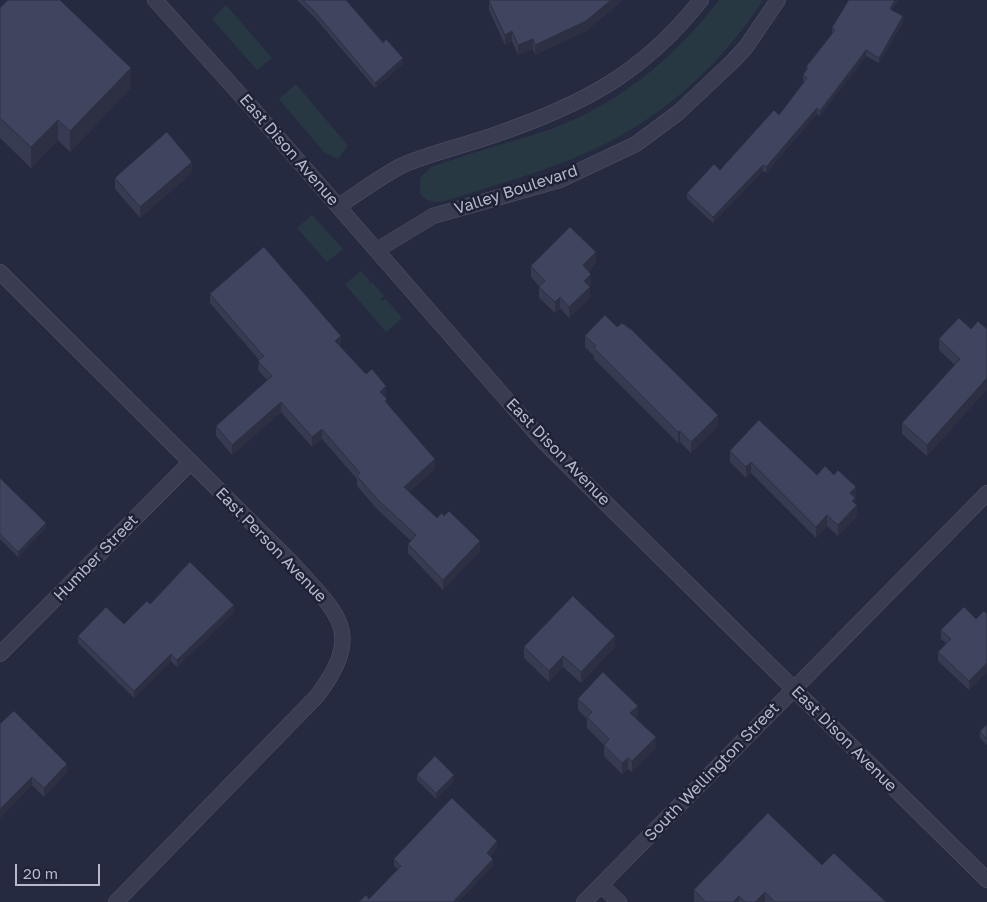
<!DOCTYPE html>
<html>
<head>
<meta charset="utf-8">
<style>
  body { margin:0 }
  #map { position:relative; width:987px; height:902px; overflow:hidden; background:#252a41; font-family:"Golos Text",sans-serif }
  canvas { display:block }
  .scale { position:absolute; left:15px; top:864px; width:85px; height:22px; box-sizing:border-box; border:2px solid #b7b9cb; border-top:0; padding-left:6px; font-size:15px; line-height:18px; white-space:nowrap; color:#b7b9cb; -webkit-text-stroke:4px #1e2236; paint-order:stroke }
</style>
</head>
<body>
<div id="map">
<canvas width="987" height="902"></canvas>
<div class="scale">20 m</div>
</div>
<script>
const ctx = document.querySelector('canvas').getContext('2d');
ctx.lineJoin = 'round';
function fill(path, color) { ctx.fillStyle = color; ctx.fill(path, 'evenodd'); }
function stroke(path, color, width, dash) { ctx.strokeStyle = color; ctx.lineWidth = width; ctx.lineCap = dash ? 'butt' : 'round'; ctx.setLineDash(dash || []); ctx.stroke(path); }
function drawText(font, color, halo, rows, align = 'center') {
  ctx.font = font + ' "Golos Text",sans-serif'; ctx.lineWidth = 5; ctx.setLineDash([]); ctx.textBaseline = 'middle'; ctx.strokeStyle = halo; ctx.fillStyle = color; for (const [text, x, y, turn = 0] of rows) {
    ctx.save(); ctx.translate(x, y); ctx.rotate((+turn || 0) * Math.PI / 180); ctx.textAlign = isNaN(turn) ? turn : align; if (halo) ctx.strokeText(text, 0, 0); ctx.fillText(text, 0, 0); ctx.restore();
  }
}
fill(new Path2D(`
  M 719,0 L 763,0 C 719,69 651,128 574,158 C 532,175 488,187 445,201 C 435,203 427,202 420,193 L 420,178 L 431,167 C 469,153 509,143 548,130 C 617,106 676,57 719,0 Z
  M 226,5 L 272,58 L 257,70 L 212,19 Z
  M 296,84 L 348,146 L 338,159 L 324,152 L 279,99 Z
  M 312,215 L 343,249 L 327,262 L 297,228 Z
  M 361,271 L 369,280 L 369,284 L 372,282 L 384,296 L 381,299 L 383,301 L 386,299 L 402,318 L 386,332 L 345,284 Z`), '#283842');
const street = new Path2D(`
  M 155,0 L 254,110 L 542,440 L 987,880
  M 338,206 C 359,193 381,176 403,165 C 433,152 467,145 497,134 C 584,104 643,73 701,0
  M 377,250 L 433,216 L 560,180 L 636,144 L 679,112 L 732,62 L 746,47 L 778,0
  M 0,272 L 294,565 C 340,616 364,633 317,696 L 116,902
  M 0,654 L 191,462
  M 601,885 L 619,902
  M 584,902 L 987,493`);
stroke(street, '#525568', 16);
stroke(street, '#3a3d51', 15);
fill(new Path2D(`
  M 297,0 L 346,0 L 403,64 L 375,88 L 316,19 Z
  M 489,0 L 623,0 L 586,31 L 535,55 L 533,49 L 518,55 L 512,41 L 505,45 L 489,10 Z
  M 849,0 L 898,0 L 892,10 L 903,22 L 879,63 L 866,56 L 820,116 L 817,114 L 766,173 L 763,171 L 713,223 L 687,199 L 687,193 L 720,170 L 779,115 L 804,82 L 803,81 L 803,75 L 806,70 L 806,67 L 832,34 L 832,28 Z
  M 0,8 L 131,88 L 70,152 L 58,140 L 31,168 L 0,138 Z
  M 192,173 L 140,218 L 115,189 L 115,178 Z
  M 596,263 L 589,271 L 591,285 L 590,286 L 590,298 L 569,318 L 560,308 L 555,313 L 539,298 L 539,286 L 531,277 L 531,266 Z
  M 210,294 L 341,345 L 340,346 L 386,396 L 385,397 L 387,403 L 435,469 L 409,492 L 437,518 L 480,551 L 443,590 L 408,553 L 408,544 L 411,541 L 377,509 L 357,486 L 357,479 L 322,439 L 312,447 L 281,412 L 232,455 L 216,436 L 216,426 L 267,380 L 258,370 L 259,360 L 210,303 Z
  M 971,329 L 987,329 L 987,389 L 927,456 L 902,434 L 902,423 L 955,365 L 939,350 L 939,339 Z
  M 585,336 L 718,426 L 691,453 L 680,442 L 678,443 L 594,359 L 594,356 L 585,347 Z
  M 730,451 L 817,475 L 856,498 L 855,499 L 855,503 L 857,516 L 838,536 L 827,526 L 816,538 L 751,473 L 746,478 L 730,462 Z
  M 0,478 L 46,528 L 18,557 L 0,539 Z
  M 150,604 L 234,612 L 177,667 L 171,661 L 134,698 L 78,643 L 78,636 L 124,624 Z
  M 976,619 L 969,690 L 938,661 L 938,652 L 946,643 L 941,639 L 941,630 Z
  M 524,647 L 615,647 L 581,683 L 563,667 L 549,682 L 524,658 Z
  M 578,699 L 638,717 L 636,718 L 656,748 L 632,772 L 628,769 L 622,774 L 604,756 L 604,745 L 587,728 L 587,719 L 578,710 Z
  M 0,724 L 67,772 L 44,797 L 32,785 L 0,818 Z
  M 987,724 L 987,745 L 980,738 L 980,732 Z
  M 417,775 L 454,781 L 436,799 L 417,780 Z
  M 497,848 L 490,856 L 493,866 L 369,899 L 398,869 L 394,866 L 394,859 Z
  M 822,865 L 886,902 L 694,902 L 694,890 Z`), '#363b52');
fill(new Path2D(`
  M 611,0 L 623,0 L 586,31 L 535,55 L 535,45 Z
  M 895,0 L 898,0 L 890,14 L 890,9 Z
  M 903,16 L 903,22 L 879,63 L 879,58 Z
  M 512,31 L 512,41 L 505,45 L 505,35 Z
  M 533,39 L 533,49 L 518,55 L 518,45 Z
  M 866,50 L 866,56 L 820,116 L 820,111 Z
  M 403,58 L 403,64 L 375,88 L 375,83 Z
  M 131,68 L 131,88 L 70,152 L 70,131 Z
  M 817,108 L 817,114 L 766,173 L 766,167 Z
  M 58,120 L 58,140 L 31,168 L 31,147 Z
  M 192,162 L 192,173 L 140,218 L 140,207 Z
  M 763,165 L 763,171 L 713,223 L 713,217 Z
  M 596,252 L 596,263 L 583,276 L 583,265 Z
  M 591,274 L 591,285 L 584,292 L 584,281 Z
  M 590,287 L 590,298 L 569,318 L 569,307 Z
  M 560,297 L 560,308 L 555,313 L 555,302 Z
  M 341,336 L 341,345 L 335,351 L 335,341 Z
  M 987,378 L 987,389 L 927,456 L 927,445 Z
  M 386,386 L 386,396 L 380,401 L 380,392 Z
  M 281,402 L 281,412 L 232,455 L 232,445 Z
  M 718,415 L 718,426 L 691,453 L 691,442 Z
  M 322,429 L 322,439 L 312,447 L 312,437 Z
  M 680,431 L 680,442 L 678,443 L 678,432 Z
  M 435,459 L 435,469 L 404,496 L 404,487 Z
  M 751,462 L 751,473 L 746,478 L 746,467 Z
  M 856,487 L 856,498 L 855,499 L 855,507 L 857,505 L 857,516 L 838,536 L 838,525 L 850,493 Z
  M 827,515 L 827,526 L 816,538 L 816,527 Z
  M 46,523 L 46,528 L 18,557 L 18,552 Z
  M 480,541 L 480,551 L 443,590 L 443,580 Z
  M 234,605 L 234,612 L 177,667 L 177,660 Z
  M 615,636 L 615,647 L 581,683 L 581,672 Z
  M 171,654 L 171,661 L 134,698 L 134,691 Z
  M 563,656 L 563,667 L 549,682 L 549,671 Z
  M 987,663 L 987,672 L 969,690 L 969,681 Z
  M 638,706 L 638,717 L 630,724 L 630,713 Z
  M 656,737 L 656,748 L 632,772 L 632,761 Z
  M 628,758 L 628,769 L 622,774 L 622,763 Z
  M 67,764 L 67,772 L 44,797 L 44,788 Z
  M 454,775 L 454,781 L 436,799 L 436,793 Z
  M 32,777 L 32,785 L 0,818 L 0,809 Z
  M 497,841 L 497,848 L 487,860 L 487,853 Z
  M 493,859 L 493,866 L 459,902 L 453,902 Z
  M 765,892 L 765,902 L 755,902 Z
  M 739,896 L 739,902 L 733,902 Z`), '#2c3042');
const building = new Path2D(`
  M 8,0 L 60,0 L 131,68 L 70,131 L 58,120 L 31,147 L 0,118 L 0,8 Z
  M 303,0 L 346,0 L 383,43 L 386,39 L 403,58 L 375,83 L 316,13 Z
  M 489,0 L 611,0 L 586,21 L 535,45 L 533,39 L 518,45 L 512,31 L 505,35 Z
  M 849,0 L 895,0 L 890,9 L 903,16 L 879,58 L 866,50 L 820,111 L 817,108 L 766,167 L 763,165 L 713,217 L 687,193 L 714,164 L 720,170 L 774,110 L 779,115 L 807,78 L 803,75 L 808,68 L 806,67 L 835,30 L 832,28 Z
  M 167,132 L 192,162 L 140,207 L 115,178 Z
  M 570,227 L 596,252 L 583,265 L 591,274 L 584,281 L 590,287 L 569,307 L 560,297 L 555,302 L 539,287 L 545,281 L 531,266 Z
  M 264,247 L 341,336 L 335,341 L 366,374 L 372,369 L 386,386 L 380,392 L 387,399 L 385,401 L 435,459 L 404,487 L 437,518 L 442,513 L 444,516 L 449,511 L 480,541 L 443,580 L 408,544 L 416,535 L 377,499 L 357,476 L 360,473 L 322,429 L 312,437 L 281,402 L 232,445 L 216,426 L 272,376 L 258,361 L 264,356 L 260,352 L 210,294 Z
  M 605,315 L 617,327 L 622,323 L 632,330 L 718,415 L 691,442 L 680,431 L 678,432 L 594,348 L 596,346 L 585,336 Z
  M 959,318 L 971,329 L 978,321 L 987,329 L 987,378 L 927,445 L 902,423 L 960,359 L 939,339 Z
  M 759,420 L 817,475 L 825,466 L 834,475 L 838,470 L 856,487 L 850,493 L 855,498 L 852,501 L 857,505 L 838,525 L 827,515 L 816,527 L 751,462 L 746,467 L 730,451 Z
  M 0,478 L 46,523 L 18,552 L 0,534 Z
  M 190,562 L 234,605 L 177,660 L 171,654 L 134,691 L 78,636 L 106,607 L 124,624 L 147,601 L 150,604 Z
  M 573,596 L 615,636 L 581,672 L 563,656 L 549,671 L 524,647 Z
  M 964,607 L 976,619 L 984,611 L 987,614 L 987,663 L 969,681 L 938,652 L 951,639 L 941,630 Z
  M 603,672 L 638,706 L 630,713 L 656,737 L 632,761 L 628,758 L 622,763 L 604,745 L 609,739 L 587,717 L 592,712 L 578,699 Z
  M 14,711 L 67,764 L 44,788 L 32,777 L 0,809 L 0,724 Z
  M 987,724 L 987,739 L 980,732 Z
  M 435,756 L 454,775 L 436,793 L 417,775 Z
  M 452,798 L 497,841 L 487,853 L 493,859 L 453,902 L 359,902 L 366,895 L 369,899 L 401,866 L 394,859 Z
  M 768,813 L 822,865 L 834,853 L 886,902 L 775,902 L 765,892 L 755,902 L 745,902 L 739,896 L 733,902 L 706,902 L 694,890 Z`);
fill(building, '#3f455f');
stroke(building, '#2c3042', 1);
drawText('16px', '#b7b9cb', '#1e2236', [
  ["East Dison Avenue",289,150,49],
  ["Valley Boulevard",516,190,-18],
  ["East Dison Avenue",558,452,46],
  ["East Person Avenue",271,545,46],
  ["Humber Street",96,558,-46],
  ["East Dison Avenue",844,739,45],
  ["South Wellington Street",712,772,-46]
]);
</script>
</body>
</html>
